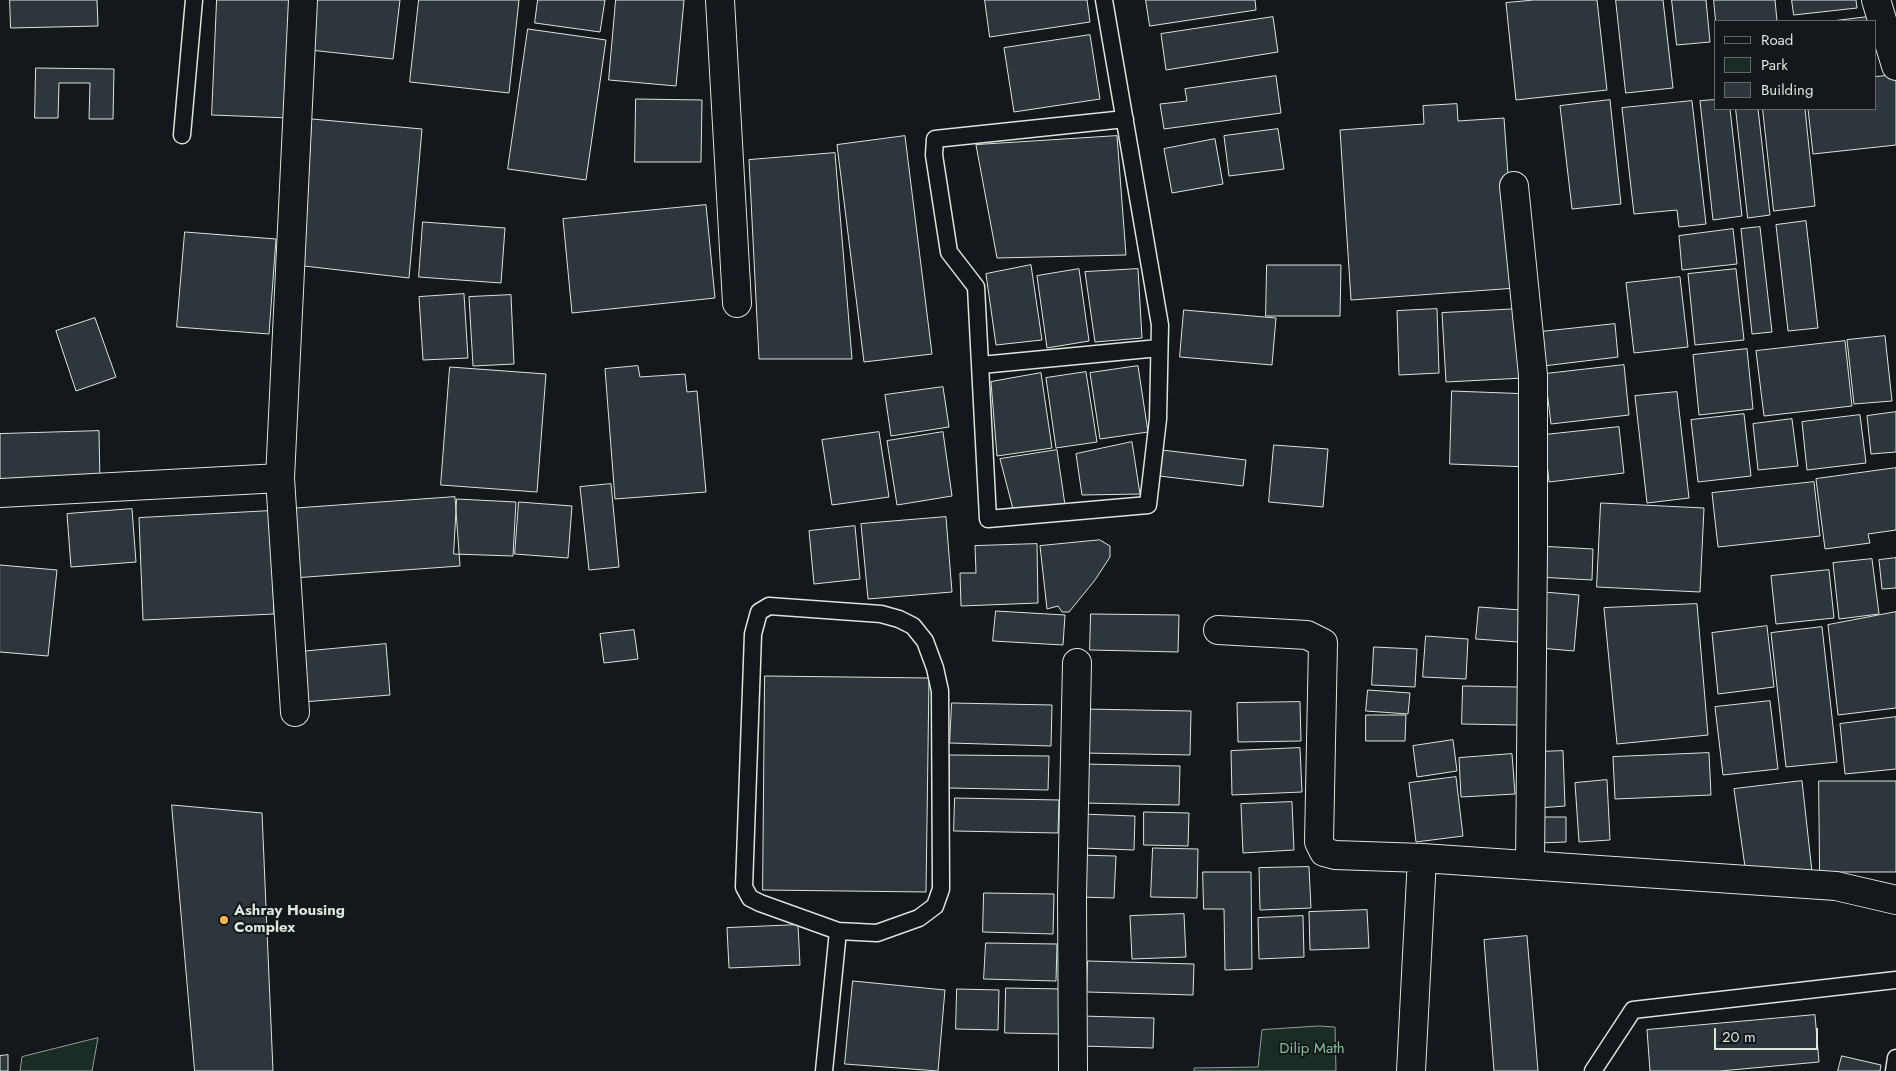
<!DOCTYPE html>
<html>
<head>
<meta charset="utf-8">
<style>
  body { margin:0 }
  #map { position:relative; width:1896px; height:1071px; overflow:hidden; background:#14181c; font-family:Jost,sans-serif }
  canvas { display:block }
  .legend { position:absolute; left:1714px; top:20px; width:162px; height:90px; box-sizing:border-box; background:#14181c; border:1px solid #626a69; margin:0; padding:6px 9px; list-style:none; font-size:15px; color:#d8e6dc }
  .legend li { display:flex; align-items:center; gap:10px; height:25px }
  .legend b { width:25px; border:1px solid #626a69 }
  .scale { position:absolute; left:1714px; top:1028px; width:104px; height:22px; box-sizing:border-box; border:2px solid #d8e6dc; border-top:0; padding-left:6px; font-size:15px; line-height:18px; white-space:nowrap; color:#d8e6dc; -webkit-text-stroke:4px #14181c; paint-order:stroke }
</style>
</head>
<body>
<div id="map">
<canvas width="1896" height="1071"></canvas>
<ul class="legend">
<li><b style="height:6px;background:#14181c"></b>Road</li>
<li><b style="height:14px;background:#1a2d24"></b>Park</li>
<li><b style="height:14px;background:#2c363c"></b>Building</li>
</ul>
<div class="scale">20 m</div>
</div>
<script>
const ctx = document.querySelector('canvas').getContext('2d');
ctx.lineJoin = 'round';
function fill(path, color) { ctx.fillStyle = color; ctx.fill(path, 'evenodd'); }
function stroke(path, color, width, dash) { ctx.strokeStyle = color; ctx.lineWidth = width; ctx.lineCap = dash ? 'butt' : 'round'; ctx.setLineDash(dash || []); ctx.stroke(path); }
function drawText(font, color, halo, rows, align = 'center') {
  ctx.font = font + ' Jost,sans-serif'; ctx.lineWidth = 4; ctx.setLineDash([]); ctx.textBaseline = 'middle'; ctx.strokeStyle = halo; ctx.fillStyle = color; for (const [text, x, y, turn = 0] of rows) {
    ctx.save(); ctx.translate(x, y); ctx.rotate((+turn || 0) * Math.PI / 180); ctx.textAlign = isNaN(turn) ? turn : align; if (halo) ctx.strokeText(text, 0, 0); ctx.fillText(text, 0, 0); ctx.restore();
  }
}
const green = new Path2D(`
  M 1319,1026 L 1335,1027 L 1336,1071 L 1194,1071 L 1194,1068 L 1258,1067 L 1262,1030 Z
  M 98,1038 L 92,1071 L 20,1071 L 22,1057 Z`);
fill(green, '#1a2d24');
stroke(green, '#939e99', 1);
const building = new Path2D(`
  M 10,0 L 97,0 L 98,26 L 11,28 Z
  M 217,0 L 294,0 L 289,118 L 212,115 Z
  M 316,0 L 400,0 L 393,59 L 310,50 Z
  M 419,0 L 519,0 L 509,93 L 410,82 Z
  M 538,0 L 605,0 L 600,32 L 535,23 Z
  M 616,0 L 684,0 L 676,86 L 609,80 Z
  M 985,0 L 1087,0 L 1090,22 L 990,37 Z
  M 1146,0 L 1255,0 L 1256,10 L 1150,26 Z
  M 1534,0 L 1597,0 L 1607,90 L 1516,100 L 1506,3 Z
  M 1616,0 L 1663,0 L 1673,88 L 1626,93 Z
  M 1672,0 L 1706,0 L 1710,42 L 1677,45 Z
  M 1714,0 L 1775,0 L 1777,21 L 1716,21 Z
  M 1792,0 L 1856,0 L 1857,8 L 1794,15 Z
  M 1273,17 L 1278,52 L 1166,70 L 1161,34 Z
  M 1868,17 L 1868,21 L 1832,21 Z
  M 528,29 L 606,40 L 586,180 L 508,169 Z
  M 1090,35 L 1100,99 L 1014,112 L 1004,48 Z
  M 36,68 L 114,69 L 113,119 L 89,119 L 90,83 L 59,83 L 58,118 L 35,118 Z
  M 1896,75 L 1896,145 L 1813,154 L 1808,109 L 1875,109 L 1875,77 Z
  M 1276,76 L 1281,113 L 1164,129 L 1160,104 L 1187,101 L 1185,89 Z
  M 636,99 L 702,100 L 701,162 L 635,162 Z
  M 1610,100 L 1621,204 L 1572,209 L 1560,106 Z
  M 1715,100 L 1715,109 L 1730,109 L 1742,216 L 1713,220 L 1700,101 Z
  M 1692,101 L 1706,224 L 1679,227 L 1677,210 L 1634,214 L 1622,108 Z
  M 1457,104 L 1458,121 L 1504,118 L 1516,288 L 1351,300 L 1340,130 L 1424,124 L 1423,106 Z
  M 1736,109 L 1758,109 L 1770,215 L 1748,218 Z
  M 1763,109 L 1805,109 L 1815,206 L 1774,211 Z
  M 312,119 L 422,129 L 409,278 L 304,266 Z
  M 1278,129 L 1284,169 L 1229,176 L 1224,136 Z
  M 905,136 L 932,354 L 864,362 L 837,145 Z
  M 1117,136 L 1126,255 L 997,258 L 976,145 Z
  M 1215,139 L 1223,184 L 1172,193 L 1164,149 Z
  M 835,153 L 852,359 L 759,359 L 749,160 Z
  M 706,205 L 715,298 L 572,313 L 563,219 Z
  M 1806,221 L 1818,328 L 1788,331 L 1776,225 Z
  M 423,222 L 505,228 L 501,283 L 419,277 Z
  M 1760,227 L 1772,332 L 1752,334 L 1741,229 Z
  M 1733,229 L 1737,264 L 1682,270 L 1679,236 Z
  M 185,232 L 276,239 L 269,334 L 177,327 Z
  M 1031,265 L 1042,340 L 996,345 L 986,274 Z
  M 1267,265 L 1341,265 L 1340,316 L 1266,316 Z
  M 1079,269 L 1089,341 L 1047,348 L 1037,276 Z
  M 1138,269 L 1142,338 L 1095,342 L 1085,272 Z
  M 1736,269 L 1744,340 L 1695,345 L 1688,274 Z
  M 1680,277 L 1688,347 L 1634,353 L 1626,283 Z
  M 464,294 L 468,358 L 423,360 L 419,297 Z
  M 511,295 L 514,364 L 473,366 L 469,297 Z
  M 1437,309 L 1439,373 L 1399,375 L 1397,311 Z
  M 1519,309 L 1524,378 L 1446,382 L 1442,313 Z
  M 1184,310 L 1276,318 L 1272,365 L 1180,357 Z
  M 95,318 L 116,377 L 76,391 L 56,331 Z
  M 1615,324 L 1618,357 L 1543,366 L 1540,332 Z
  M 1885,336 L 1892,401 L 1854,404 L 1847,340 Z
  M 1845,341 L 1852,406 L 1764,416 L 1756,351 Z
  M 1747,349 L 1753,409 L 1699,415 L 1693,355 Z
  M 1624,365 L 1629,415 L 1551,424 L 1545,374 Z
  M 638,366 L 640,377 L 685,374 L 687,392 L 697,391 L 706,492 L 615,499 L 605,369 Z
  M 1138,366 L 1148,432 L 1100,439 L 1090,373 Z
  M 450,367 L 546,374 L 537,492 L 441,485 Z
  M 1086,372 L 1097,442 L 1056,448 L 1046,378 Z
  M 1041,373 L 1052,448 L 997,456 L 991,382 Z
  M 943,387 L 949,427 L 891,436 L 885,395 Z
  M 1452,391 L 1531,394 L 1528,467 L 1450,464 Z
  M 1677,392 L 1689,498 L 1647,503 L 1635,396 Z
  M 1896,412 L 1896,452 L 1871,454 L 1867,416 Z
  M 1744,414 L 1751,476 L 1698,482 L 1691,420 Z
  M 1860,415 L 1866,463 L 1807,470 L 1802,422 Z
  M 1792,419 L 1798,466 L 1758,470 L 1753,424 Z
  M 1619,427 L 1624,473 L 1549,482 L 1544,435 Z
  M 99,431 L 100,483 L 0,486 L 0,434 Z
  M 879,432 L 889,497 L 832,505 L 822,440 Z
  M 943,432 L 952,496 L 897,505 L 887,441 Z
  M 1132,442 L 1140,494 L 1082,495 L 1076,454 Z
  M 1274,445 L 1328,449 L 1323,507 L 1269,502 Z
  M 1057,450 L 1065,505 L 1013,509 L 1000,459 Z
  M 1162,450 L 1246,460 L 1243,486 L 1159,476 Z
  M 1896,468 L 1896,530 L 1868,534 L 1870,543 L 1825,549 L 1816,479 Z
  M 1814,482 L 1820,536 L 1718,547 L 1712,493 Z
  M 611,484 L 619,567 L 589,570 L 580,487 Z
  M 455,497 L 460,566 L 293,578 L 288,509 Z
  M 457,499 L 516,502 L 513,556 L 454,554 Z
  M 519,502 L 572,506 L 568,558 L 515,554 Z
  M 1601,503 L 1704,508 L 1700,592 L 1597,587 Z
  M 132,509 L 136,562 L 71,567 L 67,514 Z
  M 270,511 L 274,614 L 143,620 L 139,518 Z
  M 946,517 L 952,592 L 868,599 L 861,524 Z
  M 855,526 L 860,579 L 814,584 L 809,531 Z
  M 1100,540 L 1110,546 L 1110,557 L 1095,580 L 1069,612 L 1062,612 L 1058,606 L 1047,609 L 1040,546 Z
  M 1037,544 L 1038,603 L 961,606 L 960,573 L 976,573 L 975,546 Z
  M 1538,546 L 1593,549 L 1592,580 L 1537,577 Z
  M 1896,558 L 1896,588 L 1882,589 L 1879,560 Z
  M 1872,559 L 1879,614 L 1839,619 L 1833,563 Z
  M 0,565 L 57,570 L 48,656 L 0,652 Z
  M 1829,570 L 1834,618 L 1776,624 L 1771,576 Z
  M 1544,592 L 1579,595 L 1574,651 L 1539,648 Z
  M 1697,604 L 1708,735 L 1617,744 L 1604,608 Z
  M 1479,607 L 1521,610 L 1518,642 L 1476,639 Z
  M 996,611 L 1065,615 L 1063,645 L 993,641 Z
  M 1896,612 L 1896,708 L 1838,715 L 1828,625 Z
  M 1091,614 L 1179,615 L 1178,652 L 1090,650 Z
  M 1767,626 L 1774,687 L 1718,694 L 1712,633 Z
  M 1822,627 L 1837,762 L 1786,767 L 1771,633 Z
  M 634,630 L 638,659 L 604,663 L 600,634 Z
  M 1426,636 L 1468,639 L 1466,679 L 1423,677 Z
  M 386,644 L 390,695 L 303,702 L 299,652 Z
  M 1374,647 L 1417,649 L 1415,687 L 1372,685 Z
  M 765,676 L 929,678 L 926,892 L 763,890 Z
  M 1463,686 L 1519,687 L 1518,725 L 1462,724 Z
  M 1368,690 L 1410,693 L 1408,714 L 1366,711 Z
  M 1770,701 L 1778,769 L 1723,775 L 1715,707 Z
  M 1300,702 L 1301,741 L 1238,742 L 1237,703 Z
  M 952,703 L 1052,705 L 1051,746 L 950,743 Z
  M 1084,709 L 1191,711 L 1190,755 L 1083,753 Z
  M 1366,715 L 1406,715 L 1405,741 L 1366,741 Z
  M 1896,717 L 1896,769 L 1845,774 L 1840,724 Z
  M 1453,740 L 1457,771 L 1417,777 L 1413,746 Z
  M 1300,748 L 1302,792 L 1232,795 L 1231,751 Z
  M 1563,751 L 1565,806 L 1539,808 L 1537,752 Z
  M 1709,753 L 1711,795 L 1615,799 L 1613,757 Z
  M 1512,754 L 1515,794 L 1461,797 L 1459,758 Z
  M 950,755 L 1049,756 L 1048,790 L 949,788 Z
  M 1084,764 L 1180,766 L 1179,805 L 1083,803 Z
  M 1456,777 L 1463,836 L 1416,842 L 1409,783 Z
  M 1607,780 L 1610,840 L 1579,842 L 1575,783 Z
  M 1802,781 L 1812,872 L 1745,867 L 1734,789 Z
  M 1819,781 L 1896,781 L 1896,872 L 1820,872 Z
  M 955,798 L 1059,800 L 1058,833 L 954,831 Z
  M 1292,802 L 1294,850 L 1243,853 L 1241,804 Z
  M 172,805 L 262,813 L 273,1071 L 195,1071 Z
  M 1144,812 L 1189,813 L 1188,846 L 1144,845 Z
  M 1082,814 L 1135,816 L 1134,850 L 1082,848 Z
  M 1540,817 L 1566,817 L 1566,842 L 1540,843 Z
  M 1153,848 L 1198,849 L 1197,898 L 1151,897 Z
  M 1079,855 L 1116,856 L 1114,898 L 1078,897 Z
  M 1309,867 L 1311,908 L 1260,910 L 1259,868 Z
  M 1203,872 L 1251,872 L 1252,969 L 1225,970 L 1224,909 L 1204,909 Z
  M 984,893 L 1054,894 L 1053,934 L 983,932 Z
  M 1367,910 L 1369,948 L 1310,950 L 1309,912 Z
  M 1184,914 L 1186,957 L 1132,959 L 1130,916 Z
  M 1303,916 L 1304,957 L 1259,959 L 1258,918 Z
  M 798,925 L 800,965 L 729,968 L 727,928 Z
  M 1527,936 L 1538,1071 L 1494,1071 L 1484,940 Z
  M 986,943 L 1057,944 L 1056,981 L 984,979 Z
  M 1088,961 L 1194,964 L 1193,995 L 1087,992 Z
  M 853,981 L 945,990 L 938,1071 L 845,1064 Z
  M 1006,988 L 1063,989 L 1061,1034 L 1005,1033 Z
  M 957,989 L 999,990 L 998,1030 L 956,1029 Z
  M 1815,1015 L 1819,1062 L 1720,1071 L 1650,1071 L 1647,1030 Z
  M 1081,1016 L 1154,1018 L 1153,1048 L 1080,1046 Z
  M 8,1055 L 8,1071 L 0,1071 L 0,1056 Z
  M 1842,1056 L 1881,1065 L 1880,1071 L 1838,1071 Z`);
fill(building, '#2c363c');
stroke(building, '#d8e6dc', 1);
const service = new Path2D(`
  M 1104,0 L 1160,325 L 1158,419 L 1148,505 L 988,519 L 976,287 L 949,252 L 934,155 L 935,139 L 1125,119
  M 182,135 L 194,0
  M 981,365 L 1159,348
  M 769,606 L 881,614 L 899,619 L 913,626 L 925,641 L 935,668 L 940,691 L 941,889 L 935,906 L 919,918 L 877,933 L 838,931 L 760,903 L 750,898 L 744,887 L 753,634 L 759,612 Z
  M 824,1071 L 838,931
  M 1593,1071 L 1633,1010 L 1896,980
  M 1894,1071 L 1896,1058`);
const minor = new Path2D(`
  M 720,0 L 737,303
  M 1876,0 L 1896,66
  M 1514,186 L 1533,375 L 1533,548 L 1530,865
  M 0,493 L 280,478
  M 1218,630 L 1307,635 L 1323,643 L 1319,842 L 1324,852 L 1335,855 L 1422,858
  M 295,712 L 280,478 L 303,0
  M 1073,1071 L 1072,897 L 1077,663
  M 1411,1071 L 1422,858 L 1836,886 L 1896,900`);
stroke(service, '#d8e6dc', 19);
stroke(minor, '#d8e6dc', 30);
stroke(service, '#14181c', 16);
stroke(minor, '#14181c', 28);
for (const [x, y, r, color] of [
  [224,920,5,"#ffb74d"]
]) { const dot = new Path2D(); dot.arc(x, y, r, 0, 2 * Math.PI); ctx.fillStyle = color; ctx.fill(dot); stroke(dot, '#14181c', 2); }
drawText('bold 15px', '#d8e6dc', '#14181c', [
  ["Ashray Housing",234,911],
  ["Complex",234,928]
], 'left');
drawText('15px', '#8ac095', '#14181c', [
  ["Dilip Math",1312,1049]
]);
</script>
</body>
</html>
